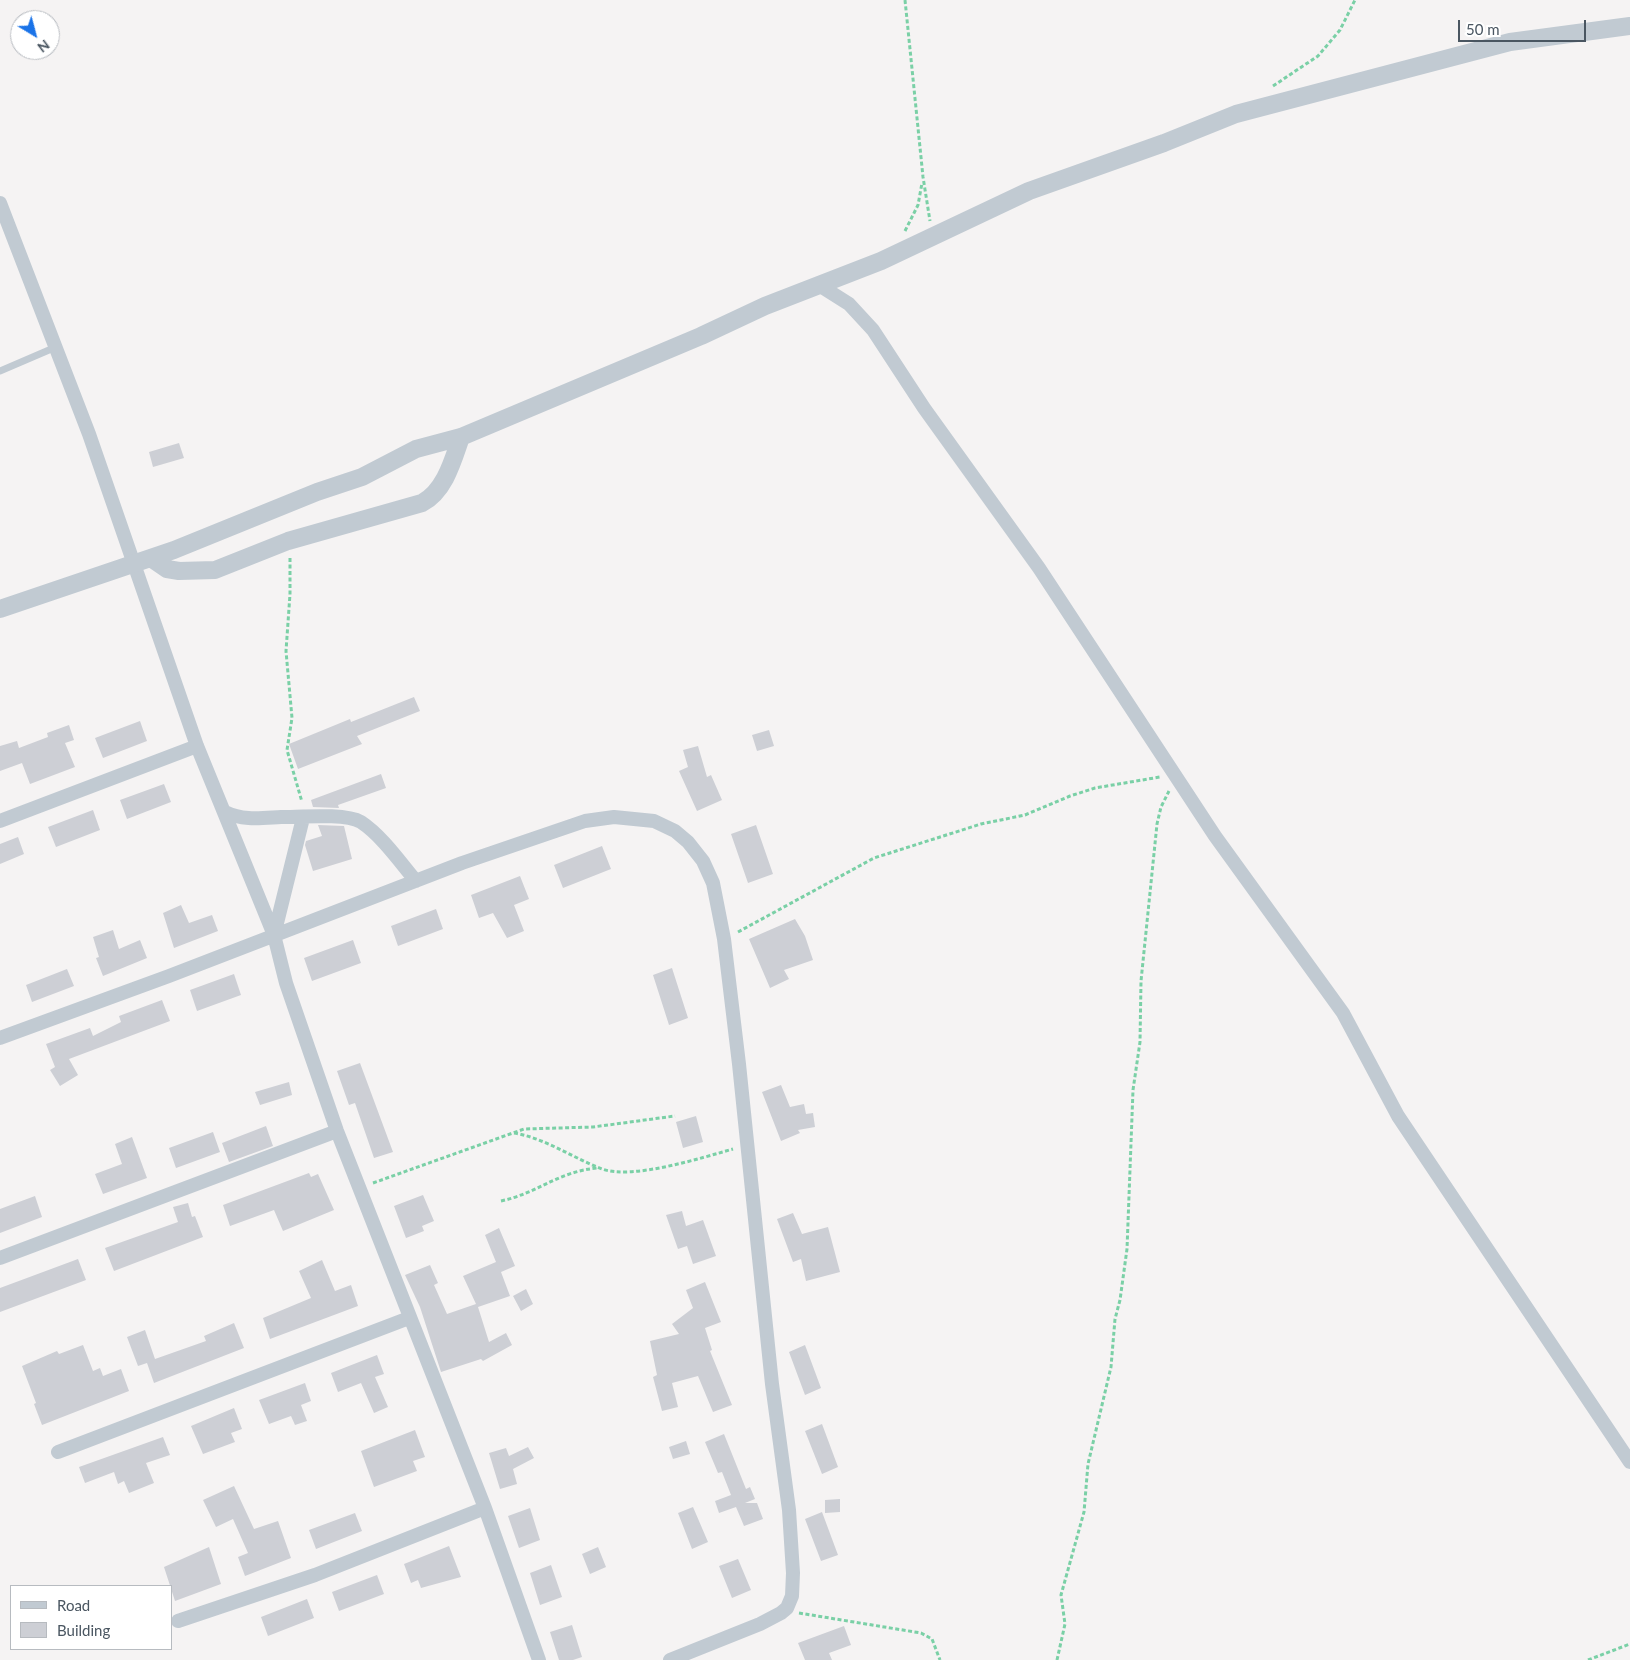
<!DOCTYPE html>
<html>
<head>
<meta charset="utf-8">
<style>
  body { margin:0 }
  #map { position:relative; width:1630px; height:1660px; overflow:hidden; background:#f5f3f3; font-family:Lato,sans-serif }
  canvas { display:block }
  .legend { position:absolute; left:10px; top:1585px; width:162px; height:65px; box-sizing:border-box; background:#fff; border:1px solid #b7bbc0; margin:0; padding:6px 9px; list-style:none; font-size:15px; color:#4a5661 }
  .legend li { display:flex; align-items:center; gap:10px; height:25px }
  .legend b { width:25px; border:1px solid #b7bbc0 }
  .north { position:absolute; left:10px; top:10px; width:50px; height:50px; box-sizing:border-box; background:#fff; border:1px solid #b7bbc0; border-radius:50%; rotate:143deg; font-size:14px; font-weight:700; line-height:20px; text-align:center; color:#4a5661 }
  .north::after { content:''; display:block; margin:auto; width:18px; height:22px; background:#1a73e8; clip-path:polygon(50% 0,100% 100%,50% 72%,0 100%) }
  .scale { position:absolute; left:1458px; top:20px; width:128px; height:22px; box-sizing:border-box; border:2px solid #4a5661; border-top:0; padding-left:6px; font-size:15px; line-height:18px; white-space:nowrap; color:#4a5661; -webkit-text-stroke:4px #fff; paint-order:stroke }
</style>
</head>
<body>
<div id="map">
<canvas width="1630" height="1660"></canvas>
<ul class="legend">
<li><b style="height:6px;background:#c1cad2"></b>Road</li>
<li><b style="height:14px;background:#cdcfd5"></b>Building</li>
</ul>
<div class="north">N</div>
<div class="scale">50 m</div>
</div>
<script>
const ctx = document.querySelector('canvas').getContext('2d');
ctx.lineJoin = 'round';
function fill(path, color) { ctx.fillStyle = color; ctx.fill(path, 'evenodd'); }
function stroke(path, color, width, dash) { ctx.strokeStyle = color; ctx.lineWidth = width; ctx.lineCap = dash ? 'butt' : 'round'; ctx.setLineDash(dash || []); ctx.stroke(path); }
fill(new Path2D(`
  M 179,443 L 184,458 L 153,467 L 149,452 Z
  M 414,697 L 420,711 L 357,736 L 362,744 L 298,769 L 289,744 L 350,719 L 351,722 Z
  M 140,721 L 147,741 L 103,758 L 95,738 Z
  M 69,725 L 74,740 L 65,743 L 75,767 L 30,784 L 22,763 L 0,771 L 0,746 L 17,741 L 19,748 L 48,737 L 47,733 Z
  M 769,730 L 774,746 L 757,751 L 752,735 Z
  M 698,746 L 707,777 L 711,775 L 722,800 L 697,811 L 679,771 L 688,767 L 683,750 Z
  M 381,774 L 386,788 L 338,805 L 339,808 L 313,807 L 311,800 Z
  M 164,784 L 171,802 L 127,819 L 120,800 Z
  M 93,810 L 100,830 L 56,847 L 48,827 Z
  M 318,825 L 344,826 L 352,859 L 313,871 L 305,845 L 306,841 L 322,836 Z
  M 756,825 L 773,874 L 748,883 L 731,834 Z
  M 18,837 L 24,854 L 0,864 L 0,844 Z
  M 602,846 L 611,869 L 563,888 L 554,865 Z
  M 520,876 L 529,899 L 514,905 L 524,931 L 507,938 L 493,913 L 479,918 L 471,895 Z
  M 181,905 L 189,923 L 212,915 L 218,931 L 174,948 L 163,913 Z
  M 436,909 L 443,929 L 398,946 L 391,926 Z
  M 795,919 L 805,936 L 813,960 L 784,970 L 789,979 L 770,988 L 749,939 Z
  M 113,930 L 119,949 L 140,940 L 147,958 L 103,976 L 96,958 L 99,957 L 93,937 Z
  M 353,940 L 361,963 L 312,981 L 304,958 Z
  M 672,968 L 688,1018 L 669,1025 L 653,975 Z
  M 67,969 L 74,986 L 32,1002 L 26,985 Z
  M 234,974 L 241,995 L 197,1011 L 190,990 Z
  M 162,1000 L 170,1021 L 69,1059 L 78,1075 L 60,1086 L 50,1070 L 55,1067 L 46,1044 L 90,1028 L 93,1036 L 121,1022 L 119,1016 Z
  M 360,1063 L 393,1152 L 374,1158 L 355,1103 L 349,1105 L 337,1071 Z
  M 289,1082 L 292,1095 L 260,1105 L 255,1092 Z
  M 781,1085 L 790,1107 L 804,1104 L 806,1114 L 813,1113 L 815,1127 L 798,1130 L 800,1133 L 781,1141 L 762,1092 Z
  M 696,1116 L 703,1142 L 683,1148 L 676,1122 Z
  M 266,1126 L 273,1146 L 229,1162 L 222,1143 Z
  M 213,1132 L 220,1152 L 176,1168 L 169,1148 Z
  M 132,1137 L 147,1178 L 103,1194 L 95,1174 L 122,1164 L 115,1144 Z
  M 309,1173 L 311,1177 L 318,1174 L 334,1210 L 283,1231 L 274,1210 L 230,1226 L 223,1205 Z
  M 423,1195 L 434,1221 L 422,1226 L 424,1231 L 406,1238 L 394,1206 Z
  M 35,1196 L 42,1217 L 0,1233 L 0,1209 Z
  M 188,1203 L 192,1217 L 195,1216 L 203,1237 L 114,1271 L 105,1248 L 178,1222 L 173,1207 Z
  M 682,1211 L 686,1226 L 703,1220 L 716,1256 L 693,1264 L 687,1246 L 678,1249 L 666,1215 Z
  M 793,1213 L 802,1234 L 828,1227 L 840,1272 L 806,1281 L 801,1259 L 793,1262 L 777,1219 Z
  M 499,1228 L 515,1266 L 501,1272 L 510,1296 L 478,1307 L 489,1342 L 506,1333 L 512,1345 L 483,1361 L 481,1359 L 441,1372 L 420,1307 L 405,1275 L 430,1265 L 438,1283 L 434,1285 L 447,1314 L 476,1304 L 463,1276 L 496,1262 L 485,1235 Z
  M 78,1259 L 86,1280 L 0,1312 L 0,1288 Z
  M 322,1260 L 335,1291 L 351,1285 L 358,1306 L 270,1339 L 263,1318 L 311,1298 L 299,1271 Z
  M 705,1282 L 721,1322 L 705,1328 L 712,1350 L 710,1351 L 732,1405 L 713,1412 L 698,1376 L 672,1383 L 678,1407 L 662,1411 L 653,1377 L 657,1375 L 650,1341 L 679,1334 L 672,1324 L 693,1308 L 686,1290 Z
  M 526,1289 L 533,1304 L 521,1311 L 513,1296 Z
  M 234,1323 L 244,1348 L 154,1383 L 147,1363 L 138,1366 L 127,1337 L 145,1330 L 155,1359 L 206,1341 L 204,1336 Z
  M 83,1345 L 93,1371 L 100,1368 L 103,1376 L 121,1369 L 129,1391 L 42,1425 L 34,1404 L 36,1403 L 22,1366 L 57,1351 L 59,1354 Z
  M 805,1345 L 821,1388 L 805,1395 L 789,1352 Z
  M 377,1355 L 384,1374 L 375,1377 L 388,1407 L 374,1413 L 361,1383 L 338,1392 L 331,1373 Z
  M 305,1383 L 311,1401 L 301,1405 L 307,1421 L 295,1425 L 291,1416 L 269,1424 L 259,1400 Z
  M 234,1408 L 242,1429 L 231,1433 L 235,1442 L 203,1454 L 191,1426 Z
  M 822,1424 L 838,1467 L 822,1474 L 805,1431 Z
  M 415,1430 L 425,1457 L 413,1461 L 417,1471 L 374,1487 L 361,1451 Z
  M 724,1434 L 746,1489 L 750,1487 L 755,1499 L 745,1503 L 757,1503 L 763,1519 L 744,1526 L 736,1507 L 719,1513 L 715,1501 L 731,1495 L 722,1472 L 718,1473 L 705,1442 Z
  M 163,1437 L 170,1455 L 146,1463 L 154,1483 L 129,1493 L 124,1481 L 118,1484 L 114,1472 L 85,1483 L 79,1467 Z
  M 686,1441 L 690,1454 L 673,1459 L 669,1447 Z
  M 528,1447 L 534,1458 L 513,1469 L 517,1484 L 500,1489 L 489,1453 L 506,1448 L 509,1456 Z
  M 234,1486 L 254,1529 L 278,1521 L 291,1558 L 245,1576 L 238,1557 L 248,1553 L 233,1519 L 216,1527 L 203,1500 Z
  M 840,1499 L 840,1512 L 825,1513 L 825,1500 Z
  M 693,1507 L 708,1542 L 692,1549 L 678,1513 Z
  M 530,1508 L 540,1540 L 519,1548 L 508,1516 Z
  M 822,1512 L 838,1555 L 821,1561 L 805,1519 Z
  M 355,1513 L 362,1531 L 316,1549 L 309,1530 Z
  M 449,1546 L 461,1577 L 421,1588 L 418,1580 L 411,1583 L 404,1564 Z
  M 209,1547 L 221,1584 L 175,1601 L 164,1567 Z
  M 598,1547 L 606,1567 L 590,1574 L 582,1554 Z
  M 738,1559 L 751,1590 L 732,1598 L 719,1566 Z
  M 551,1565 L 562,1597 L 540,1605 L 530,1573 Z
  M 377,1575 L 384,1594 L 339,1611 L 332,1592 Z
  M 307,1599 L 314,1618 L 268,1636 L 261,1617 Z
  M 572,1625 L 582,1657 L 573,1660 L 559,1660 L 550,1632 Z
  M 844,1626 L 851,1645 L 829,1653 L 832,1660 L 805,1660 L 798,1643 Z`), '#cdcfd5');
stroke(new Path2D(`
  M 905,0 L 923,177 L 930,221
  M 1273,86 L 1318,56 L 1340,30 L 1355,0
  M 905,231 L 918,205 L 922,183
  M 290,558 L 290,594 L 286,651 L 292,718 L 287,750 L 302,802
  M 738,932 L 874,858 L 981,824 L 1025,815 L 1070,796 L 1095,788 L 1160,777
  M 514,1133 C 545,1138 573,1158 602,1169 C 632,1180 701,1158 733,1149
  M 373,1183 L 524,1129 L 593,1127 L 675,1116
  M 501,1201 C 538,1193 559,1171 598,1168
  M 799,1613 L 921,1633 L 932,1639 L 940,1660
  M 1057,1660 L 1065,1624 L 1061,1595 L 1084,1512 L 1088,1464 L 1111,1367 L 1115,1319 L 1120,1300 L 1127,1249 L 1133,1090 L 1140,1042 L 1141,981 L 1157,824 L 1161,807 L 1169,791
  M 1588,1660 L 1630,1644`), '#7ad0a6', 3, [4, 2.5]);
stroke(new Path2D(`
  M 0,371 L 56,347`), '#c1cad2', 7);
stroke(new Path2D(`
  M 0,203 L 89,434 L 197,746 L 274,935 L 286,983 L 337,1131 L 485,1508 L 539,1660
  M 819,285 L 849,304 L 873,330 L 924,408 L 1039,568 L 1215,836 L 1343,1013 L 1398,1116 L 1630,1462
  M 225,812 C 243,821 262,818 281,817 C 300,817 345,813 361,822 C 382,836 400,862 416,881
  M 0,821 L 197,746
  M 274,935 L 303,818
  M 0,1038 L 169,976 L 462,863 L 585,821 L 614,817 L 654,821 L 675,831 L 688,842 L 703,861 L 713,883 L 724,939 L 739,1064 L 772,1384 L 789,1510 L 793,1573 L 792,1596 L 787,1608 L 781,1613 L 760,1624 L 670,1660
  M 0,1258 L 337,1131
  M 58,1452 L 409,1318
  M 178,1621 L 315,1575 L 485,1508`), '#c1cad2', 14);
stroke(new Path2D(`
  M 151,558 L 167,569 L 179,571 L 215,570 L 288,541 L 422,503 C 445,491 453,460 461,437
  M 0,609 L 174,550 L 317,492 L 362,477 L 416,449 L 461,437 L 701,336 L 765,306 L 881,261 L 1029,191 L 1164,143 L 1236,114 L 1510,42 L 1630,26`), '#c1cad2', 18);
</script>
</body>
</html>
